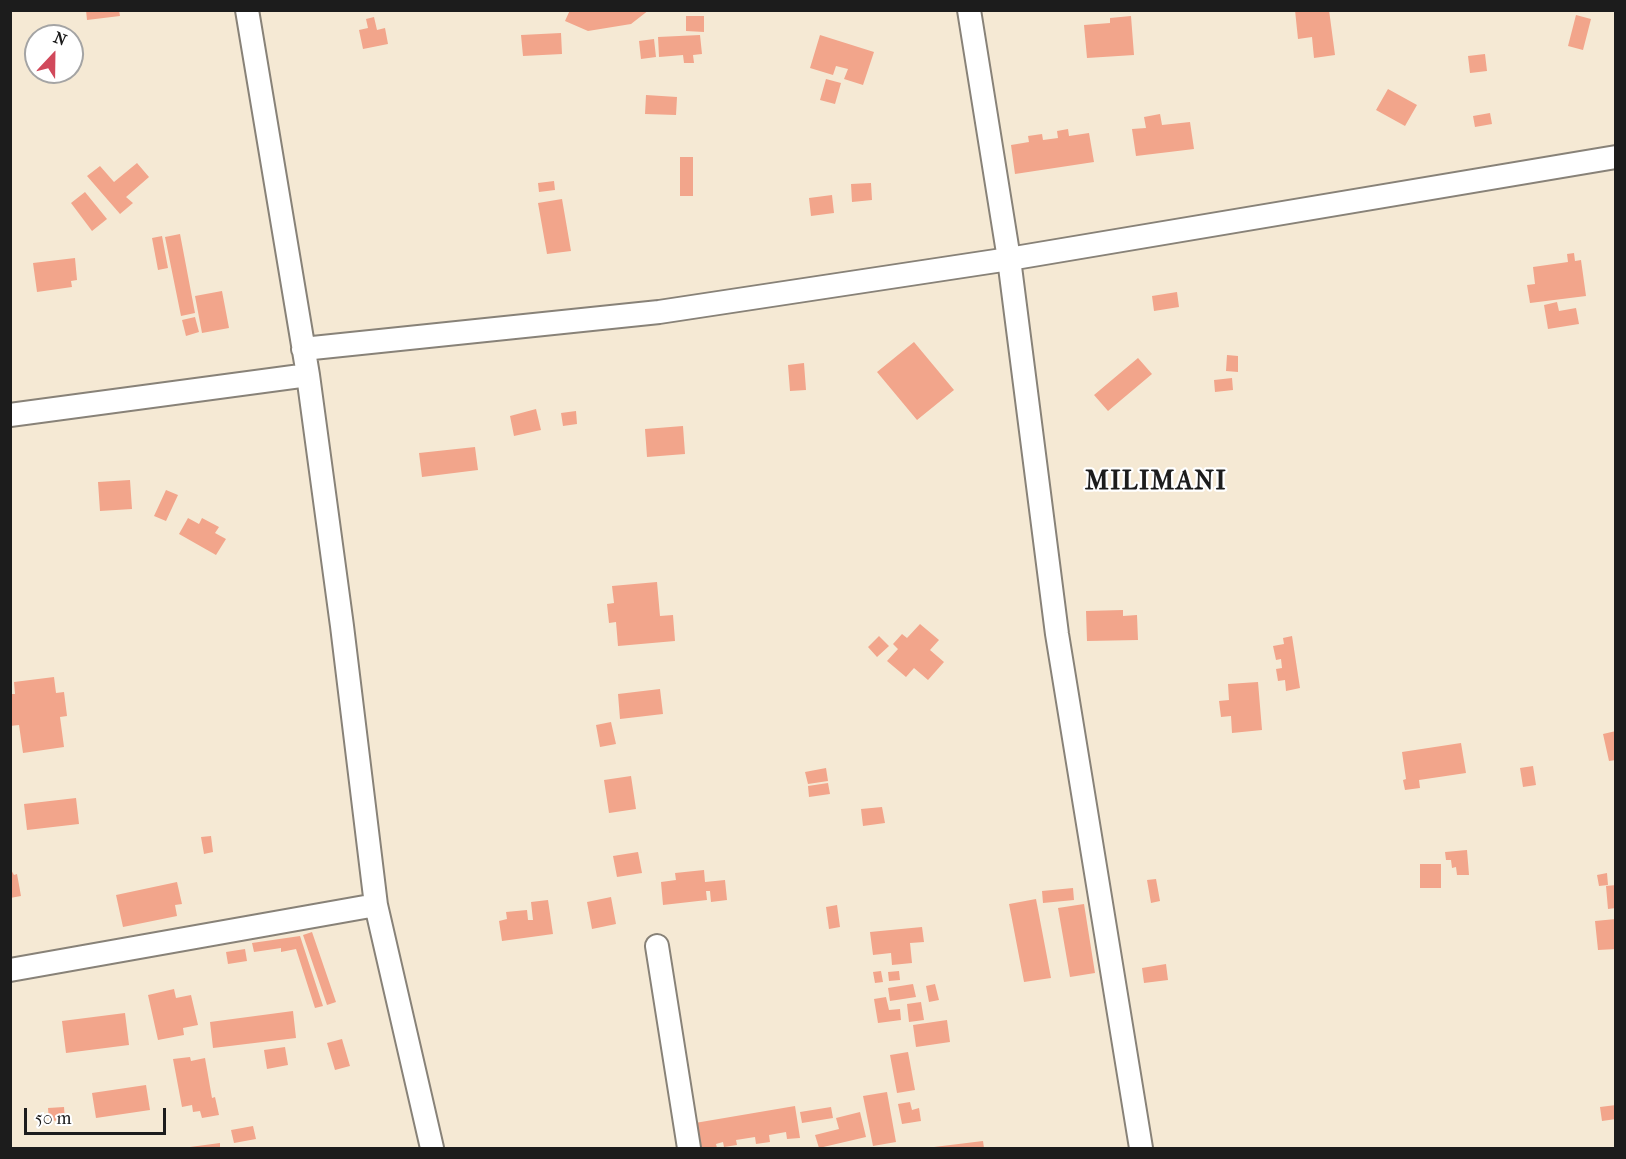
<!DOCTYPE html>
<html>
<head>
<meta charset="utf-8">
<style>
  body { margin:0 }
  #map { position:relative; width:1626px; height:1159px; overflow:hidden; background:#f5e9d4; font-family:"IM FELL French Canon",serif }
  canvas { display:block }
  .frame { position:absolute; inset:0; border:12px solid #1c1c1c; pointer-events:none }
  .north { position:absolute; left:24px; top:24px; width:60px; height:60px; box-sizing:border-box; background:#fff; border:2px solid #a4a4a4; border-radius:50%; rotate:22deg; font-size:16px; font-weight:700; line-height:24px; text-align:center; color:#1c1c1c }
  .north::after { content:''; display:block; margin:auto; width:21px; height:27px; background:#d1495b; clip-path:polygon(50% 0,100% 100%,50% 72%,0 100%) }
  .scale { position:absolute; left:24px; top:1108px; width:142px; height:27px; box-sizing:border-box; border:3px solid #1c1c1c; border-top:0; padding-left:8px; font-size:18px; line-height:21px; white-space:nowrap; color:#1c1c1c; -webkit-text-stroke:4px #fff; paint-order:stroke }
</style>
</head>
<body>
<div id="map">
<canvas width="1626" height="1159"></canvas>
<div class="frame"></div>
<div class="north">N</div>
<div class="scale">50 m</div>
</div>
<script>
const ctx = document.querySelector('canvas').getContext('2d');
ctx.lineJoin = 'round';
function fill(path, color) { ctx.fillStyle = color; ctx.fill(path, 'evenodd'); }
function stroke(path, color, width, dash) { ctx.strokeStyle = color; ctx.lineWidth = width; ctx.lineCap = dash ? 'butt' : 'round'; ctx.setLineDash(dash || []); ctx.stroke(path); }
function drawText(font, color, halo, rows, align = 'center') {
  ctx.font = font + ' "IM FELL French Canon",serif'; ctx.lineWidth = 4.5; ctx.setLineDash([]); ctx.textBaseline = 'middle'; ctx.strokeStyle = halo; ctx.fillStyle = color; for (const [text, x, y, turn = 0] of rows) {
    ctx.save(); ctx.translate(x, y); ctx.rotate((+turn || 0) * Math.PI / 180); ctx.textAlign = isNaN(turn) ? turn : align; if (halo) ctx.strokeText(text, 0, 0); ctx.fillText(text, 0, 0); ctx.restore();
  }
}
fill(new Path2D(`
  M 86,10 L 119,10 L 120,16 L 87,20 Z
  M 570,10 L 649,10 L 631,24 L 588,31 L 565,21 Z
  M 1295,10 L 1329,10 L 1335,55 L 1314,58 L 1312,37 L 1298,39 Z
  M 1576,15 L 1591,19 L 1583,50 L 1568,46 Z
  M 686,16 L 704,16 L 704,32 L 686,31 Z
  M 1131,16 L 1134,55 L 1087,58 L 1084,25 L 1110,23 L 1110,18 Z
  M 374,17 L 377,30 L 385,28 L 388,44 L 363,49 L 359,30 L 368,28 L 366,19 Z
  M 561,33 L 562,54 L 523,56 L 521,35 Z
  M 700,35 L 702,54 L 693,55 L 694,63 L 684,63 L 683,55 L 659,57 L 658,37 Z
  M 820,35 L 874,52 L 863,85 L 844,79 L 848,69 L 836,66 L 833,75 L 810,68 Z
  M 654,39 L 656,57 L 641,59 L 639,41 Z
  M 1485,54 L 1487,71 L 1470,73 L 1468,56 Z
  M 826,79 L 841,83 L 835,104 L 820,100 Z
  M 1388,89 L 1417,105 L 1405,126 L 1376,110 Z
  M 646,95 L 677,97 L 676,115 L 645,114 Z
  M 1490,113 L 1492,124 L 1475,127 L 1473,116 Z
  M 1160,114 L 1162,125 L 1190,122 L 1194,149 L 1136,156 L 1132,129 L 1146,128 L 1144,117 Z
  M 1068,129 L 1069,136 L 1089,133 L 1094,162 L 1015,174 L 1011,145 L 1029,142 L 1028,136 L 1042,134 L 1043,140 L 1058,138 L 1057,131 Z
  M 680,157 L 693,157 L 693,196 L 680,196 Z
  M 137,163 L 149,177 L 126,197 L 133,203 L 120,214 L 87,176 L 100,166 L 114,182 Z
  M 554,181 L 555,190 L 539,192 L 538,183 Z
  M 871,183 L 872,200 L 852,202 L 851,184 Z
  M 85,192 L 107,219 L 92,231 L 71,203 Z
  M 832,195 L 834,213 L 811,216 L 809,198 Z
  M 562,199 L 571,251 L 547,254 L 538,203 Z
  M 180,234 L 195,313 L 181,316 L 165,237 Z
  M 162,236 L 168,268 L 158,270 L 152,238 Z
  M 1574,253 L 1575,261 L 1581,260 L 1586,296 L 1530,303 L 1527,285 L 1535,284 L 1533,267 L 1568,262 L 1567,254 Z
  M 75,258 L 77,280 L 71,281 L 72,287 L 37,292 L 33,263 Z
  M 222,291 L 229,328 L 202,333 L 195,296 Z
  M 1177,292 L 1179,307 L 1154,311 L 1152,296 Z
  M 1557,302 L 1559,311 L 1576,308 L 1579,324 L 1548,329 L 1544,305 Z
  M 195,317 L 199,332 L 186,336 L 182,320 Z
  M 914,342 L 954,390 L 917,420 L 877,372 Z
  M 1227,355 L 1238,356 L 1238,372 L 1226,371 Z
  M 1138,358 L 1152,374 L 1108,411 L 1094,395 Z
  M 804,363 L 806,390 L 790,391 L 788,365 Z
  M 1232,378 L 1233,390 L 1215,392 L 1214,380 Z
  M 536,409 L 541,430 L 514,436 L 510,416 Z
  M 576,411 L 577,424 L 563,426 L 561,413 Z
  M 683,426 L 685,454 L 647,457 L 645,429 Z
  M 475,447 L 478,470 L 422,477 L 419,453 Z
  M 130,480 L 132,509 L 100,511 L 98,482 Z
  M 166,490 L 178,495 L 166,521 L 154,516 Z
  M 188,518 L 199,524 L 202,518 L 219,527 L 215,533 L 226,539 L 216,555 L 179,534 Z
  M 657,582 L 660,616 L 673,615 L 675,641 L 618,646 L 616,622 L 609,623 L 607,604 L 614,603 L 612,586 Z
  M 1123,610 L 1123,616 L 1137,615 L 1138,640 L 1087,641 L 1086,611 Z
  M 920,624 L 939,640 L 930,650 L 944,662 L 928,680 L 914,668 L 906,677 L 887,661 L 898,649 L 893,644 L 902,634 L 907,638 Z
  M 879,636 L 889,646 L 877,657 L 868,647 Z
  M 1292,636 L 1300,688 L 1286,691 L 1285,680 L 1278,681 L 1276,669 L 1282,668 L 1281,659 L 1276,660 L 1273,646 L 1284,644 L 1283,638 Z
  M 54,677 L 56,693 L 64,692 L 67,716 L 60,717 L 64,747 L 23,753 L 19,725 L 10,726 L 10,694 L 15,694 L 14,682 Z
  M 1258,682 L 1262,730 L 1232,733 L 1231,716 L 1221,717 L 1219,701 L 1229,700 L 1228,684 Z
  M 660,689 L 663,714 L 620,719 L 618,694 Z
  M 611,722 L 616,744 L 600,747 L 596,725 Z
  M 1616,731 L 1616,760 L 1609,761 L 1603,734 Z
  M 1461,743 L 1466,773 L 1419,780 L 1420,788 L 1405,790 L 1403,780 L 1406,779 L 1402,752 Z
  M 1533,766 L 1536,785 L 1523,787 L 1520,768 Z
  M 826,768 L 828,781 L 808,784 L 805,772 Z
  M 631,776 L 636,809 L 609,813 L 604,780 Z
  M 828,783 L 830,794 L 809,797 L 808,786 Z
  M 76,798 L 79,824 L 27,830 L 24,804 Z
  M 882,807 L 885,823 L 863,826 L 861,809 Z
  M 211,836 L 213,852 L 204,854 L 201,837 Z
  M 1467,850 L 1469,875 L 1457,875 L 1456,867 L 1452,868 L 1451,860 L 1446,860 L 1445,852 Z
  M 638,852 L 642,873 L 617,877 L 613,856 Z
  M 1420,864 L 1441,864 L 1441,888 L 1420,888 Z
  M 10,868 L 14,875 L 17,874 L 21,896 L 10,898 Z
  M 704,870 L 705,882 L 725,880 L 727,900 L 711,902 L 710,891 L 706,891 L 707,900 L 663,905 L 661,882 L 676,880 L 675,873 Z
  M 1607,873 L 1608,885 L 1599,886 L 1597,875 Z
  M 1156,879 L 1160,901 L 1151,903 L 1147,880 Z
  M 177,882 L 182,904 L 175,905 L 177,916 L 123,927 L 116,895 Z
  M 1616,885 L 1616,908 L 1608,909 L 1606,886 Z
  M 1073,888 L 1074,900 L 1043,903 L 1042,891 Z
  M 611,897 L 616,924 L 592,929 L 587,902 Z
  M 1036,899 L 1051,978 L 1024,982 L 1009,904 Z
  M 548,900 L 553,934 L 502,941 L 499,921 L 507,919 L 506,912 L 527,910 L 528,920 L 533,920 L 531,902 Z
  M 1084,904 L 1095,973 L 1070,977 L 1058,908 Z
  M 837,905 L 840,927 L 829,929 L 826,907 Z
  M 1616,919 L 1616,949 L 1598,950 L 1595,921 Z
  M 922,927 L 924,942 L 910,943 L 912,963 L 892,965 L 891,953 L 873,955 L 870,932 Z
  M 312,932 L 336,1002 L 327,1005 L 303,935 Z
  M 300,936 L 323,1006 L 315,1008 L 296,949 L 281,952 L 281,948 L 254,952 L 252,943 Z
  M 245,949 L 247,961 L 228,964 L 226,952 Z
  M 1166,964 L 1168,980 L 1144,983 L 1142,968 Z
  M 881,971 L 883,982 L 875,983 L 873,972 Z
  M 899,971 L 900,980 L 889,981 L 888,972 Z
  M 913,984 L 916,997 L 890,1001 L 888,988 Z
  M 935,984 L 939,1000 L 929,1002 L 926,986 Z
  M 174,989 L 176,998 L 191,995 L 198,1025 L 183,1028 L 184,1035 L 158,1040 L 148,995 Z
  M 886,997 L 889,1010 L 900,1009 L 901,1020 L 878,1023 L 874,999 Z
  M 921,1002 L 924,1020 L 909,1022 L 907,1004 Z
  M 293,1011 L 296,1038 L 213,1048 L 210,1022 Z
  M 125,1013 L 129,1045 L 66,1053 L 62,1021 Z
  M 947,1020 L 950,1042 L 916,1047 L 913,1025 Z
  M 342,1039 L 350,1066 L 335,1070 L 327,1043 Z
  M 285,1047 L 288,1065 L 267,1069 L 264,1050 Z
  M 908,1052 L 915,1090 L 897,1093 L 890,1055 Z
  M 190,1057 L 191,1061 L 205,1058 L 212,1098 L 215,1097 L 219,1115 L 202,1118 L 200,1111 L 193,1112 L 192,1105 L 182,1107 L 173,1059 Z
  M 146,1085 L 150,1110 L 96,1118 L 92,1093 Z
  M 887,1092 L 896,1142 L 873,1146 L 863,1096 Z
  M 910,1102 L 912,1110 L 919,1108 L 921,1121 L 902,1124 L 898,1104 Z
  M 1616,1105 L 1616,1119 L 1602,1121 L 1600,1107 Z
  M 795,1106 L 800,1138 L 787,1139 L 786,1132 L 769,1135 L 770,1142 L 756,1144 L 755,1137 L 736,1140 L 737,1145 L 724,1147 L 723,1142 L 716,1144 L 717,1148 L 699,1148 L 695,1123 Z
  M 64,1107 L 65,1120 L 49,1121 L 48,1108 Z
  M 831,1107 L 833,1118 L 802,1123 L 800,1112 Z
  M 860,1112 L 866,1137 L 819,1148 L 815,1135 L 839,1129 L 836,1118 Z
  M 253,1126 L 256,1139 L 234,1143 L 231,1130 Z
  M 983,1141 L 984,1148 L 935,1148 L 934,1147 Z
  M 220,1143 L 220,1148 L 190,1148 L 190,1147 Z`), '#f2a58b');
const street = new Path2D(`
  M 247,10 L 308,375 L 342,626 L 376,905 L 432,1148
  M 969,10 L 1009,259 L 1057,634 L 1141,1148
  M 303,349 L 659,312 L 1009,259 L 1616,157
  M 10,415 L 308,375
  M 657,946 L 689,1148
  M 10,970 L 376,905`);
stroke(street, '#888278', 26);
stroke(street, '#fff', 22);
ctx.letterSpacing = '1.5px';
drawText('bold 26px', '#1c1c1c', '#fff', [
  ["MILIMANI",1156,483]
]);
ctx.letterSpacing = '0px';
</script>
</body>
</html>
